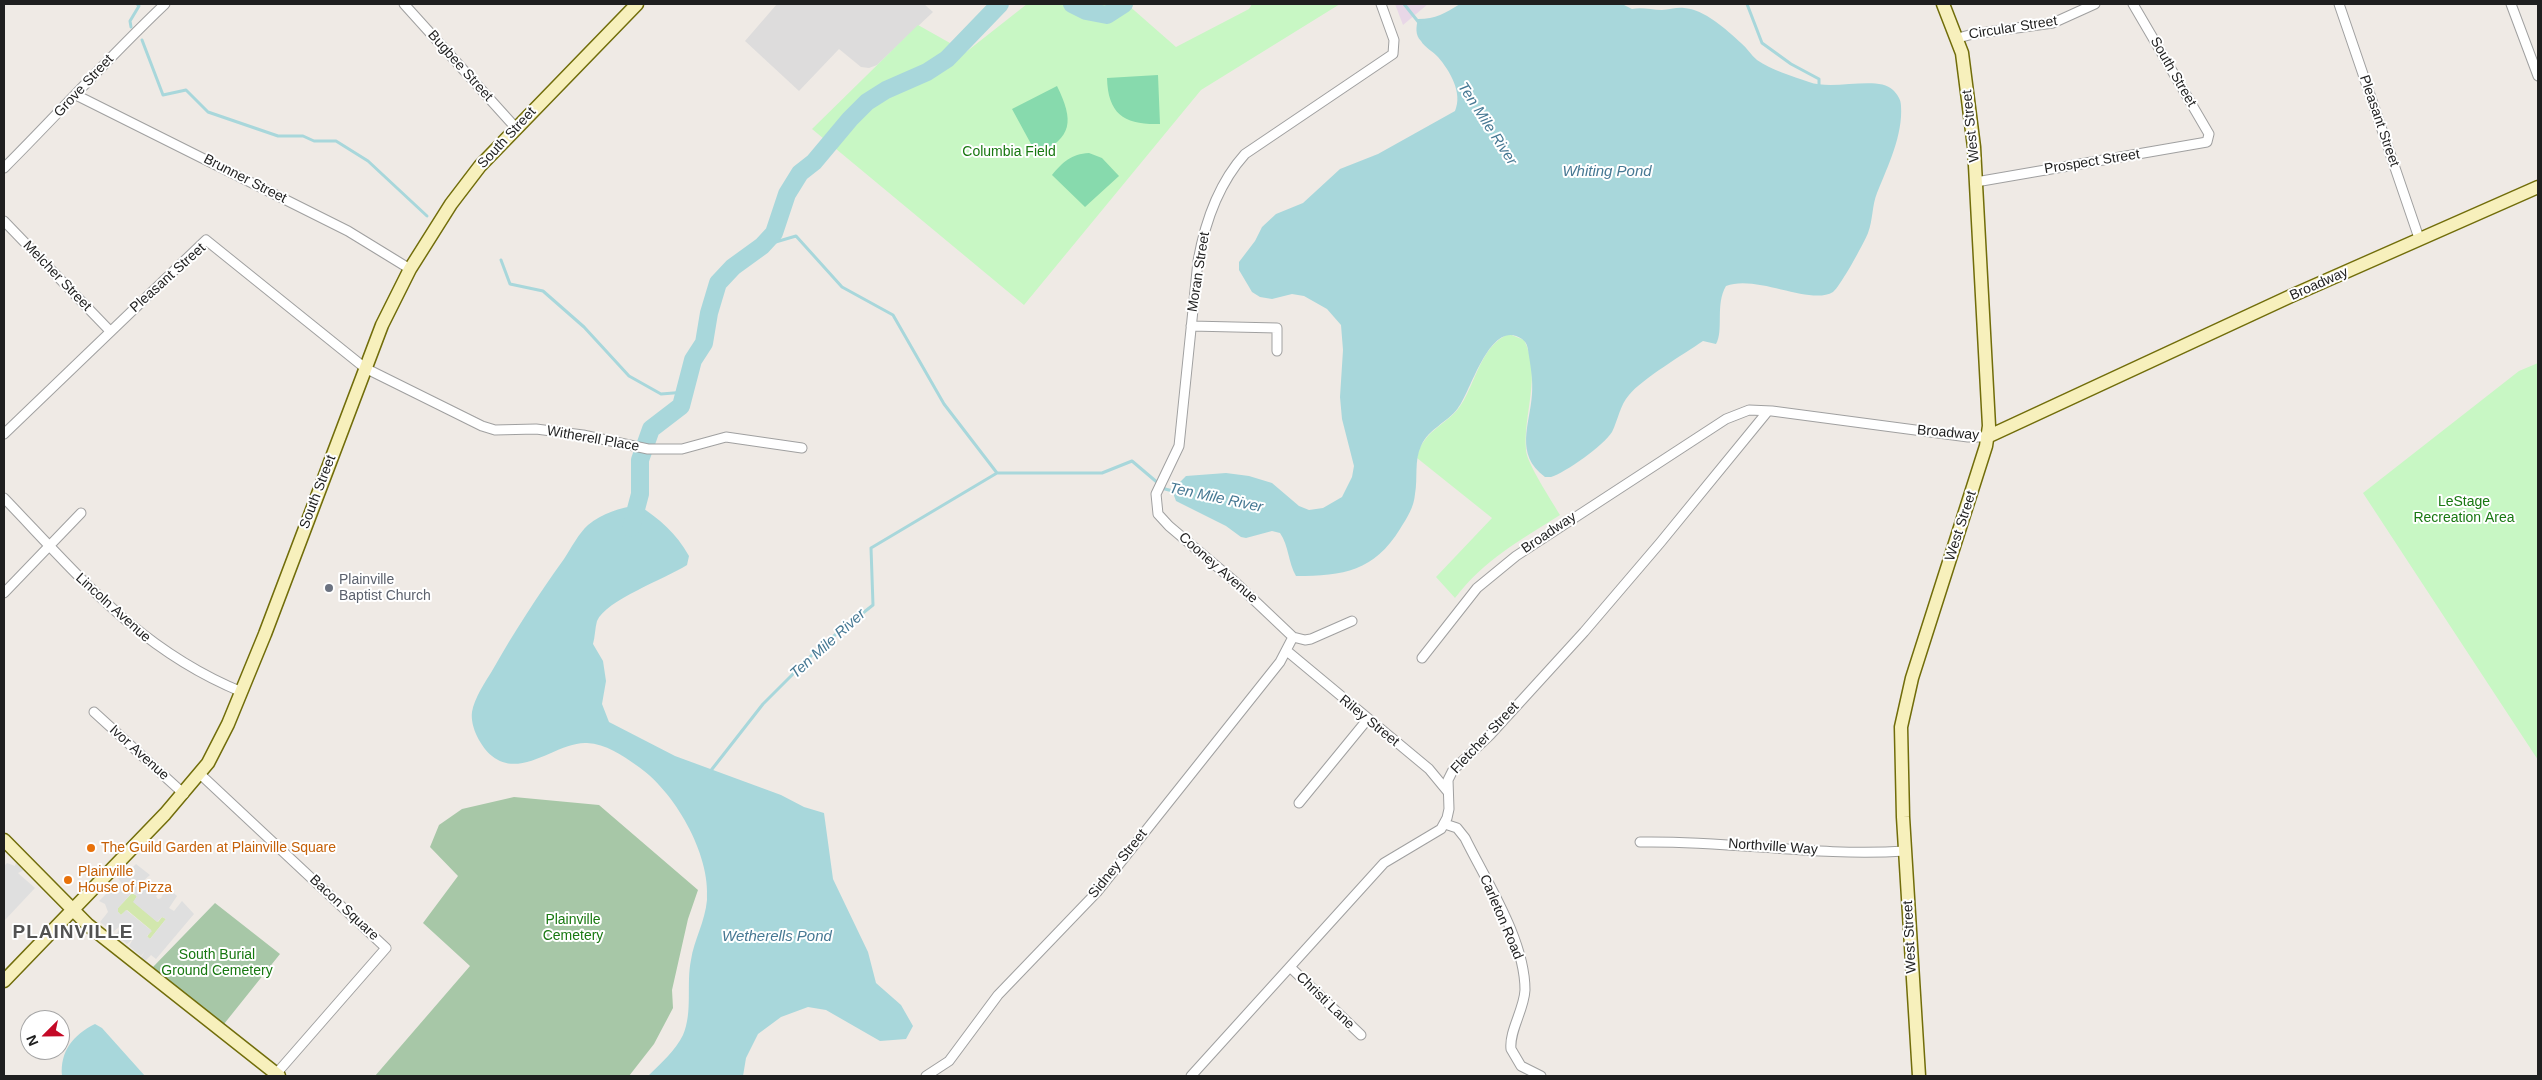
<!DOCTYPE html>
<html>
<head>
<meta charset="utf-8">
<style>
  body { margin:0 }
  #map { position:relative; width:2542px; height:1080px; overflow:hidden; background:#efeae5; font-family:Helvetica,sans-serif }
  canvas { display:block }
  .frame { position:absolute; inset:0; border:5px solid #1f1f1f; pointer-events:none }
  .north { position:absolute; left:20px; top:1010px; width:50px; height:50px; box-sizing:border-box; background:#fff; border:1px solid #a5a5a5; border-radius:50%; rotate:247deg; font-size:14px; font-weight:700; line-height:20px; text-align:center; color:#1f1f1f }
  .north::after { content:''; display:block; margin:auto; width:18px; height:22px; background:#c40926; clip-path:polygon(50% 0,100% 100%,50% 72%,0 100%) }
</style>
</head>
<body>
<div id="map">
<canvas width="2542" height="1080"></canvas>
<div class="frame"></div>
<div class="north">N</div>
</div>
<script>
const ctx = document.querySelector('canvas').getContext('2d');
ctx.lineJoin = 'round';
function fill(path, color) { ctx.fillStyle = color; ctx.fill(path, 'evenodd'); }
function stroke(path, color, width, dash) { ctx.strokeStyle = color; ctx.lineWidth = width; ctx.lineCap = dash ? 'butt' : 'round'; ctx.setLineDash(dash || []); ctx.stroke(path); }
function drawText(font, color, halo, rows, align = 'center') {
  ctx.font = font + ' Helvetica,sans-serif'; ctx.lineWidth = 4; ctx.setLineDash([]); ctx.textBaseline = 'middle'; ctx.strokeStyle = halo; ctx.fillStyle = color; for (const [text, x, y, turn = 0] of rows) {
    ctx.save(); ctx.translate(x, y); ctx.rotate((+turn || 0) * Math.PI / 180); ctx.textAlign = isNaN(turn) ? turn : align; if (halo) ctx.strokeText(text, 0, 0); ctx.fillText(text, 0, 0); ctx.restore();
  }
}
fill(new Path2D(`
  M 777,4 L 924,4 L 933,12 L 877,65 L 869,68 L 861,67 L 839,49 L 799,91 L 745,41 Z`), '#dddcdc');
fill(new Path2D(`
  M 1395,4 L 1428,4 L 1403,25 Z`), '#e8d7e7');
fill(new Path2D(`
  M 132,893 L 137,896 L 134,902 L 158,922 L 162,917 L 166,919 L 150,939 L 147,937 L 151,930 L 127,910 L 121,915 L 118,912 L 118,908 Z`), '#d2e7ad');
fill(new Path2D(`
  M 514,797 L 599,805 L 698,890 L 688,919 L 672,990 L 673,1008 L 654,1044 L 629,1076 L 375,1076 L 470,966 L 423,923 L 458,876 L 430,847 L 439,825 L 462,809 Z
  M 215,903 L 280,954 L 224,1024 L 152,968 Z`), '#a7c7a7');
fill(new Path2D(`
  M 1027,4 L 1127,4 L 1176,47 L 1249,9 L 1252,4 L 1340,4 L 1201,90 L 1024,305 L 812,129 L 918,25 L 966,52 Z
  M 1509,334 L 1524,340 C 1542,375 1523,414 1526,450 C 1526,462 1553,503 1560,515 C 1519,541 1485,559 1455,598 L 1436,577 L 1492,518 L 1417,458 C 1422,432 1443,427 1458,409 C 1475,388 1479,346 1509,334 Z
  M 2538,363 L 2538,760 L 2363,493 L 2519,371 Z`), '#c8f7c4');
fill(new Path2D(`
  M 1158,75 L 1160,124 C 1125,125 1108,115 1107,78 Z
  M 1057,86 C 1074,121 1073,137 1037,155 L 1012,109 Z
  M 1089,153 L 1102,158 L 1119,176 L 1085,207 L 1052,175 C 1063,162 1071,154 1089,153 Z`), '#87daad');
fill(new Path2D(`
  M 16,862 L 24,870 L 18,873 L 35,888 L 5,920 L 4,866 L 7,863 L 15,866 Z
  M 136,864 L 150,875 L 142,882 L 143,885 L 149,880 L 161,891 L 156,896 L 158,899 L 161,898 L 167,887 L 177,896 L 169,908 L 174,911 L 182,901 L 194,914 L 156,959 L 151,955 L 144,962 L 140,959 L 145,951 L 141,956 L 129,946 L 133,939 L 127,944 L 116,934 L 120,929 L 119,927 L 113,932 L 100,922 L 108,912 L 105,904 L 99,901 L 117,883 L 121,887 L 124,887 L 118,878 L 122,873 L 132,879 L 128,872 ZM 132,893 L 137,896 L 133,902 L 157,922 L 162,917 L 166,919 L 150,939 L 147,936 L 152,931 L 126,910 L 121,915 L 118,912 L 118,908 Z`), '#dfdfdf');
fill(new Path2D(`
  M 1460,4 L 1622,4 L 1632,9 C 1643,7 1651,10 1662,10 C 1669,10 1677,7 1684,8 C 1704,9 1727,30 1741,43 C 1747,48 1751,55 1757,60 C 1771,70 1792,76 1809,82 C 1833,91 1878,75 1893,90 C 1897,94 1901,99 1901,106 C 1903,135 1888,166 1877,193 C 1872,205 1873,220 1868,233 C 1864,243 1840,287 1833,292 C 1810,306 1757,274 1726,286 C 1715,304 1724,331 1716,344 L 1703,341 C 1684,354 1642,379 1629,395 C 1620,405 1618,420 1612,432 C 1604,445 1565,473 1551,477 L 1545,477 C 1514,454 1530,425 1532,394 C 1533,381 1531,369 1529,356 C 1528,350 1528,343 1522,339 C 1490,317 1471,392 1458,408 C 1447,423 1429,428 1421,446 C 1414,461 1418,478 1415,494 C 1414,507 1407,518 1400,529 C 1374,571 1344,576 1296,576 C 1288,562 1289,546 1280,533 L 1272,531 L 1246,538 L 1241,537 L 1226,526 L 1176,501 L 1172,490 L 1186,476 L 1226,473 L 1249,476 L 1272,483 L 1299,506 L 1309,510 L 1323,508 L 1342,497 L 1352,477 L 1354,466 L 1342,419 L 1340,397 L 1343,350 L 1341,325 L 1327,309 L 1304,296 L 1292,294 L 1272,299 L 1260,297 L 1252,292 L 1239,270 L 1239,262 L 1255,241 L 1262,227 L 1276,214 L 1303,203 L 1340,169 L 1378,154 L 1455,111 C 1463,93 1450,71 1438,57 C 1433,51 1425,48 1421,41 C 1415,35 1416,27 1418,19 C 1436,19 1445,13 1460,4 Z
  M 638,505 C 660,519 676,533 689,556 L 687,565 C 665,579 606,600 597,621 C 595,628 595,637 593,644 L 603,661 L 606,681 L 602,704 L 609,722 L 675,756 L 781,795 L 804,807 L 824,813 L 833,879 L 868,952 L 876,983 L 901,1005 L 913,1026 L 906,1039 L 880,1041 L 826,1010 L 808,1007 L 781,1017 L 758,1034 L 746,1058 L 743,1076 L 648,1076 C 660,1064 676,1050 683,1035 C 693,1012 686,984 691,960 C 694,940 705,922 707,900 C 711,854 674,790 636,765 C 622,755 606,744 587,743 C 558,741 521,780 492,756 C 481,747 470,727 472,712 C 474,699 485,682 492,671 C 514,632 538,595 564,559 C 571,548 579,533 588,525 C 603,513 619,508 638,505 Z
  M 95,1024 L 102,1028 L 145,1076 L 62,1076 C 60,1051 73,1035 95,1024 Z`), '#a8d7db');
stroke(new Path2D(`
  M 1404,4 L 1420,24
  M 1747,4 L 1762,43 L 1791,64 L 1819,79 L 1819,88
  M 131,27 L 130,21 L 139,6 L 137,4
  M 142,40 L 163,95 L 186,90 L 208,112 L 278,136 L 303,136 L 314,141 L 336,141 L 368,161 L 427,216
  M 762,246 L 796,236 L 842,287 L 893,315 L 944,404 L 997,473
  M 501,260 L 510,284 L 543,291 L 584,327 L 629,376 L 661,394 L 686,392
  M 709,773 L 763,704 L 820,647 L 873,605 L 871,548 L 997,473 L 1102,473 L 1132,461 L 1165,489 L 1173,491`), '#a8d7db', 3);
stroke(new Path2D(`
  M 1072,4 L 1086,11 L 1107,15 L 1124,4
  M 631,528 L 640,494 L 640,460 L 651,429 L 681,406 L 693,360 L 704,343 L 709,313 L 718,283 L 733,267 L 762,246 L 774,233 L 787,194 L 800,173 L 814,162 L 850,119 L 867,102 L 886,90 L 927,72 L 947,59 L 1000,4`), '#a8d7db', 18);
const street = new Path2D(`
  M 404,4 L 515,127
  M 2339,4 L 2419,238
  M 2511,4 L 2538,76
  M 1958,38 L 1973,34 L 2053,23 L 2095,4
  M 76,95 L 348,231 L 410,269
  M 4,168 C 58,114 109,57 165,4
  M 1976,182 L 2207,142 L 2209,134 L 2133,4
  M 4,221 L 110,331
  M 1191,326 L 1277,328 L 1277,351
  M 4,434 L 206,240 L 365,368 L 482,426 L 495,430 L 536,429 L 583,435 L 648,449 L 682,449 L 726,437 L 802,448
  M 4,498 C 79,576 139,650 242,692
  M 4,593 L 81,513
  M 1352,621 L 1311,639 L 1305,640 L 1293,637 L 1234,581 L 1169,526 L 1158,514 L 1156,494 L 1179,446 L 1198,261 C 1205,222 1218,184 1245,154 L 1393,54 L 1394,40 L 1381,4
  M 1287,651 L 1429,769 L 1448,792
  M 1422,658 L 1477,588 L 1516,556 L 1726,419 L 1749,410 L 1772,411 L 1968,437 L 1987,437
  M 94,712 L 184,794
  M 200,774 L 386,948 L 276,1074
  M 1299,803 L 1367,720
  M 1445,824 L 1457,828 L 1465,838 C 1486,881 1525,940 1525,990 C 1524,1010 1509,1031 1511,1049 L 1521,1066 L 1541,1076
  M 1640,842 C 1729,840 1817,857 1905,851
  M 1290,967 L 1361,1035
  M 926,1076 L 949,1061 L 998,995 L 1097,892 L 1280,662 L 1293,637
  M 1191,1076 L 1384,863 L 1441,829 L 1447,818 L 1449,809 L 1448,780 L 1453,770 L 1490,735 L 1584,632 L 1660,543 L 1768,411`);
const secondary = new Path2D(`
  M 1987,437 L 2291,296 L 2538,187
  M 4,840 L 88,925 L 279,1076
  M 4,981 L 165,814 L 208,763 L 228,724 L 265,634 L 382,325 L 410,269 L 451,204 L 480,166 L 637,4
  M 1919,1076 L 1903,817 L 1901,727 L 1912,678 L 1986,446 L 1989,426 L 1974,147 L 1962,53 L 1943,4`);
stroke(street, '#a0a0a0', 11);
stroke(secondary, '#716d0a', 15);
stroke(street, '#fff', 9);
stroke(secondary, '#f7f0bc', 12);
for (const [x, y, r, color] of [
  [329,588,5,"#6b7280"],
  [91,848,5,"#e8710a"],
  [68,880,5,"#e8710a"]
]) { const dot = new Path2D(); dot.arc(x, y, r, 0, 2 * Math.PI); ctx.fillStyle = color; ctx.fill(dot); stroke(dot, '#fff', 2); }
drawText('14px', '#1f1f1f', '#fff', [
  ["Circular Street",2013,28,-9],
  ["Bugbee Street",460,66,48],
  ["South Street",2173,72,60],
  ["Grove Street",84,86,-47],
  ["Pleasant Street",2379,121,71],
  ["West Street",1971,126,-96],
  ["South Street",507,138,-47],
  ["Prospect Street",2092,162,-9],
  ["Brunner Street",245,179,27],
  ["Moran Street",1199,272,-81],
  ["Melcher Street",57,276,46],
  ["Pleasant Street",168,278,-42],
  ["Broadway",2319,284,-24],
  ["Broadway",1948,433,5],
  ["Witherell Place",593,439,10],
  ["South Street",318,492,-69],
  ["West Street",1961,526,-72],
  ["Broadway",1549,533,-34],
  ["Cooney Avenue",1218,568,41],
  ["Lincoln Avenue",113,608,42],
  ["Riley Street",1369,721,39],
  ["Fletcher Street",1485,738,-47],
  ["Ivor Avenue",139,753,42],
  ["Northville Way",1773,847,4],
  ["Sidney Street",1118,864,-51],
  ["Bacon Square",344,908,43],
  ["Carleton Road",1501,917,67],
  ["West Street",1910,937,-93],
  ["Christi Lane",1325,1001,44]
]);
drawText('14px', '#187811', '#fff', [
  ["Columbia Field",1009,152],
  ["LeStage",2464,502],
  ["Recreation Area",2464,518],
  ["Plainville",573,920],
  ["Cemetery",573,936],
  ["South Burial",217,955],
  ["Ground Cemetery",217,971]
]);
drawText('14px', '#5b616d', '#fff', [
  ["Plainville",339,580],
  ["Baptist Church",339,596]
], 'left');
drawText('14px', '#c56008', '#fff', [
  ["The Guild Garden at Plainville Square",101,848],
  ["Plainville",78,872],
  ["House of Pizza",78,888]
], 'left');
drawText('italic 15px', '#467893', '#fff', [
  ["Ten Mile River",1487,124,57],
  ["Whiting Pond",1607,172],
  ["Ten Mile River",1216,498,12],
  ["Ten Mile River",828,644,-42],
  ["Wetherells Pond",777,937]
]);
ctx.letterSpacing = '1px';
drawText('bold 19px', '#525252', '#fff', [
  ["PLAINVILLE",73,933]
]);
ctx.letterSpacing = '0px';
</script>
</body>
</html>
